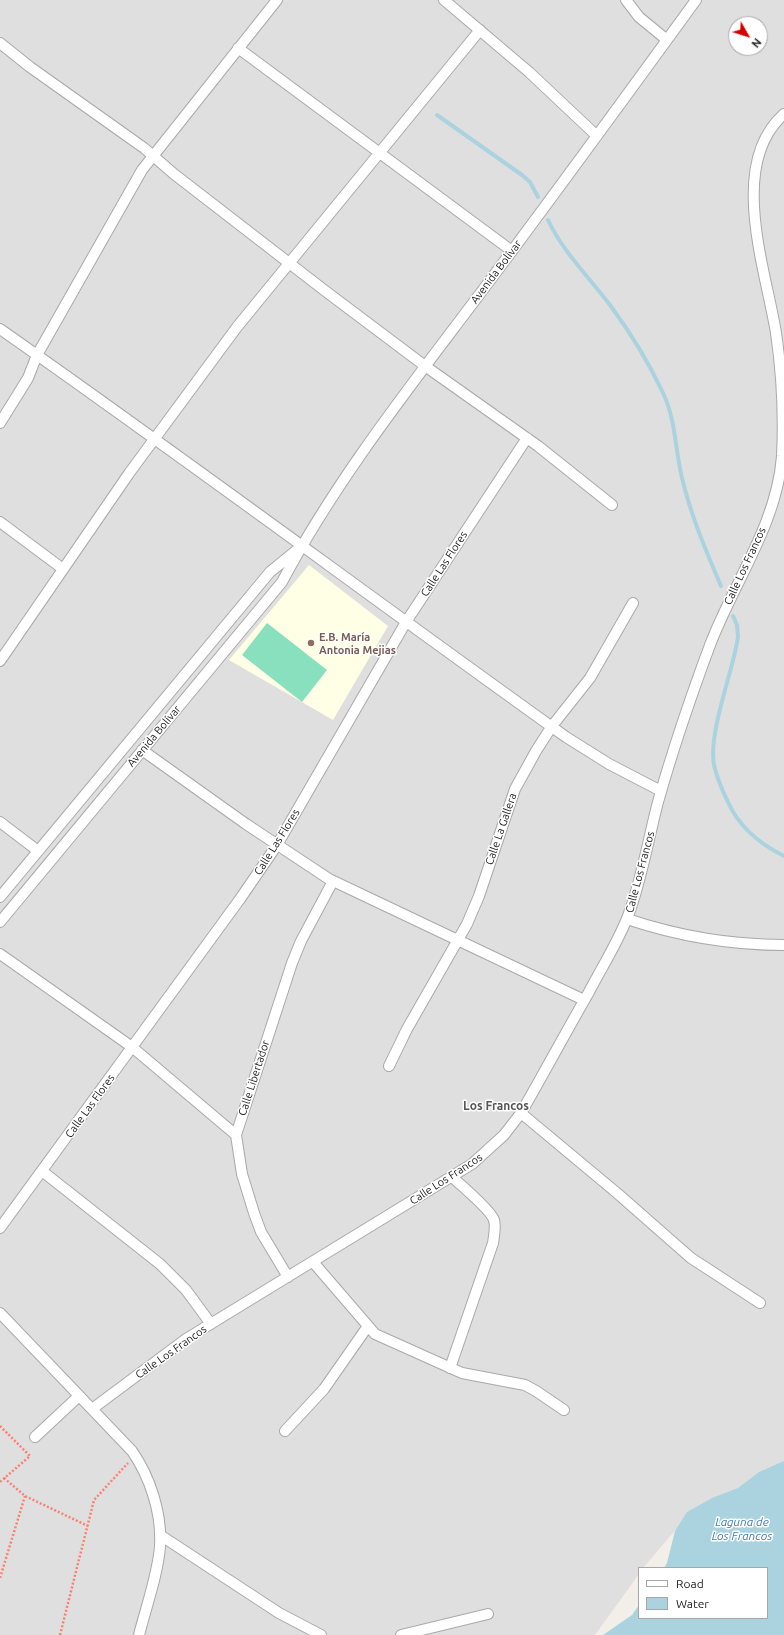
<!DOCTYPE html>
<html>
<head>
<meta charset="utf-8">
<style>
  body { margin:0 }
  #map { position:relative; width:784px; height:1635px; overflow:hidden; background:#f2efe9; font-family:Ubuntu,sans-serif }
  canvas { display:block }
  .legend { position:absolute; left:638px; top:1567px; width:130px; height:52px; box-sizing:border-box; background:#fff; border:1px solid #a7a7a7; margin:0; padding:5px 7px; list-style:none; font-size:12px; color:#222 }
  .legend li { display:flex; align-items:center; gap:8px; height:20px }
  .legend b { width:20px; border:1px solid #a7a7a7 }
  .north { position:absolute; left:728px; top:16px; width:40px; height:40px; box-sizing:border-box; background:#fff; border:1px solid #a7a7a7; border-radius:50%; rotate:129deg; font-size:11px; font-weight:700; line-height:16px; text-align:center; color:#222 }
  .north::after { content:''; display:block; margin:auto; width:14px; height:18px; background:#d40000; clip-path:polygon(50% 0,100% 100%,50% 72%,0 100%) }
</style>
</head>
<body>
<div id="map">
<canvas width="784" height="1635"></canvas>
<ul class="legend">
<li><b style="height:5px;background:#fff"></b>Road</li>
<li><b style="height:11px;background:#aad3df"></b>Water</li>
</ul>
<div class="north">N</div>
</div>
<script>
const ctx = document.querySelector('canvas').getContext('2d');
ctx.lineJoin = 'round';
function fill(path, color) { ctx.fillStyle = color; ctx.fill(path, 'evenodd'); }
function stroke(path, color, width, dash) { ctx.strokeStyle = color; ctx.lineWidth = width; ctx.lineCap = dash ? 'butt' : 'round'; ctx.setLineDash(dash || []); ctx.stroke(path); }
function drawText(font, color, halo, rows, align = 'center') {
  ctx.font = font + ' Ubuntu,sans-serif'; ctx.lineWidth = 3; ctx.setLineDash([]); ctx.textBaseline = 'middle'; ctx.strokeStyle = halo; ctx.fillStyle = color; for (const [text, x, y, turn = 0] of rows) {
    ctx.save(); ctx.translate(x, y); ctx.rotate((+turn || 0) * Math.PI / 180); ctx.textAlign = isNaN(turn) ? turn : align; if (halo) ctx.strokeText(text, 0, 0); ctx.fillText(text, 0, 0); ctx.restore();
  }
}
fill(new Path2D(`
  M 0,0 L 784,0 L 784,1475 L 741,1486 L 679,1526 L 643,1568 L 639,1568 L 639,1574 L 595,1635 L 0,1635 ZM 736,24 L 760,24 L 760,48 L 736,48 Z`), '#e0dfdf');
fill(new Path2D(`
  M 309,565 L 388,626 L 333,720 L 229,660 Z`), '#ffffe5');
fill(new Path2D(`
  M 267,623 L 327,670 L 302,702 L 242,655 Z`), '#88e0be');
fill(new Path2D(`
  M 784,1461 L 784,1635 L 603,1635 L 632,1615 L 639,1605 L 639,1618 L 767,1618 L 767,1568 L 664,1568 L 667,1563 L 675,1531 L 687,1512 L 712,1498 L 738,1488 L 759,1472 Z`), '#aad3df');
stroke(new Path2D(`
  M 437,115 L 522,175 L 530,182 L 538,197
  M 548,220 C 563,252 589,277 610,305 C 630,332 649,363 663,393 C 676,420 675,450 682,478 C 691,516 706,551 721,586
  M 733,616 L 737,625 L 738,637 C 733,672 708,732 714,765 C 717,778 722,790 728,802 C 739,827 760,844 784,856`), '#aad3df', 4);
const street = new Path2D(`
  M 444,0 L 529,72 L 597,136
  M 626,0 L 639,17 L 667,40
  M 0,43 L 30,67 L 144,148 L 174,174 L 324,290 L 425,366 L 538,446 L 612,505
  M 238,48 L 512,251
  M 0,329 C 190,462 377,602 566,737 L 609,764 L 661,791
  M 0,423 L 28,378 L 37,355 L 142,170 L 277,0
  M 0,522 L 63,569
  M 0,661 L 130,472 L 237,327 L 480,30
  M 142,750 L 246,824 L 329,879 L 584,1000
  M 0,822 L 38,851
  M 0,897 L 270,572 L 297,550
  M 627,919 C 678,936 730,945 784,945
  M 0,922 L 282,582 C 336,480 409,388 479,295 C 552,198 624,99 696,0
  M 0,954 L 132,1047 L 236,1135
  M 389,1066 L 407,1029 L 467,924 L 479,896 L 515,789 L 536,751 L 552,726 L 590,678 L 633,603
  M 521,1113 L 617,1193 L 691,1258 L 760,1303
  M 42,1171 L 160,1264 L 186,1290 L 211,1324
  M 0,1228 L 240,899 L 277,845 L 406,622 L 527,438
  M 313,1262 L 375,1334 L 462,1373 L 525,1385 L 536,1391 L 564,1410
  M 288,1277 L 261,1232 L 254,1213 L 242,1174 L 236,1135 L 292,963 L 301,941 L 333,881
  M 0,1313 L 132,1451 C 150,1477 162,1513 160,1546 C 158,1574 146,1607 139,1635
  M 450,1368 L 493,1243 C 494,1236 496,1227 494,1220 C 491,1210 461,1185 452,1177
  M 92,1409 L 186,1339 L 472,1164 L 504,1135 L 521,1113 C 544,1073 566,1032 589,992 C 602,967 618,942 628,916 C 642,879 648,840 658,802 C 673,749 691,696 710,645 C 734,582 777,524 782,456 C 784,415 782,374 776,333 C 766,270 727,164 784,114
  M 285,1431 L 324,1389 L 368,1326
  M 35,1437 L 79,1396
  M 160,1535 L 279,1613 L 321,1635
  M 401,1635 L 488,1614`);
stroke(street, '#a9a9a9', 12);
stroke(new Path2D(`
  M 0,1426 L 30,1456 L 0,1482
  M 4,1478 L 25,1496 L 88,1526
  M 0,1578 L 25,1496
  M 60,1635 L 94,1500 L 128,1463`), '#fa8072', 2.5, [2, 2]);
stroke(street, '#fff', 10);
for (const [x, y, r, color] of [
  [311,643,4,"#8d6e63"]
]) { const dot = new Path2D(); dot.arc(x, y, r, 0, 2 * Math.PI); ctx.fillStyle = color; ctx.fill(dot); stroke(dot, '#fff', 1.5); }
drawText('11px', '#222', '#fff', [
  ["Avenida Bolívar",496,272,-53],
  ["Calle Las Flores",444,564,-57],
  ["Calle Los Francos",745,566,-65],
  ["Avenida Bolívar",154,736,-50],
  ["Calle La Gallera",501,829,-71],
  ["Calle Las Flores",277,842,-58],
  ["Calle Los Francos",640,872,-75],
  ["Calle Libertador",254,1078,-72],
  ["Calle Las Flores",90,1106,-54],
  ["Calle Los Francos",446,1179,-33],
  ["Calle Los Francos",171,1352,-35]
]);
drawText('bold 11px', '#785e54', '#fff', [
  ["E.B. María",319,637],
  ["Antonia Mejias",319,650]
], 'left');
drawText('bold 12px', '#555', '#fff', [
  ["Los Francos",496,1106]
]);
drawText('italic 12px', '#4a7aab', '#fff', [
  ["Laguna de",742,1522],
  ["Los Francos",742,1536]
]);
</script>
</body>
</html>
